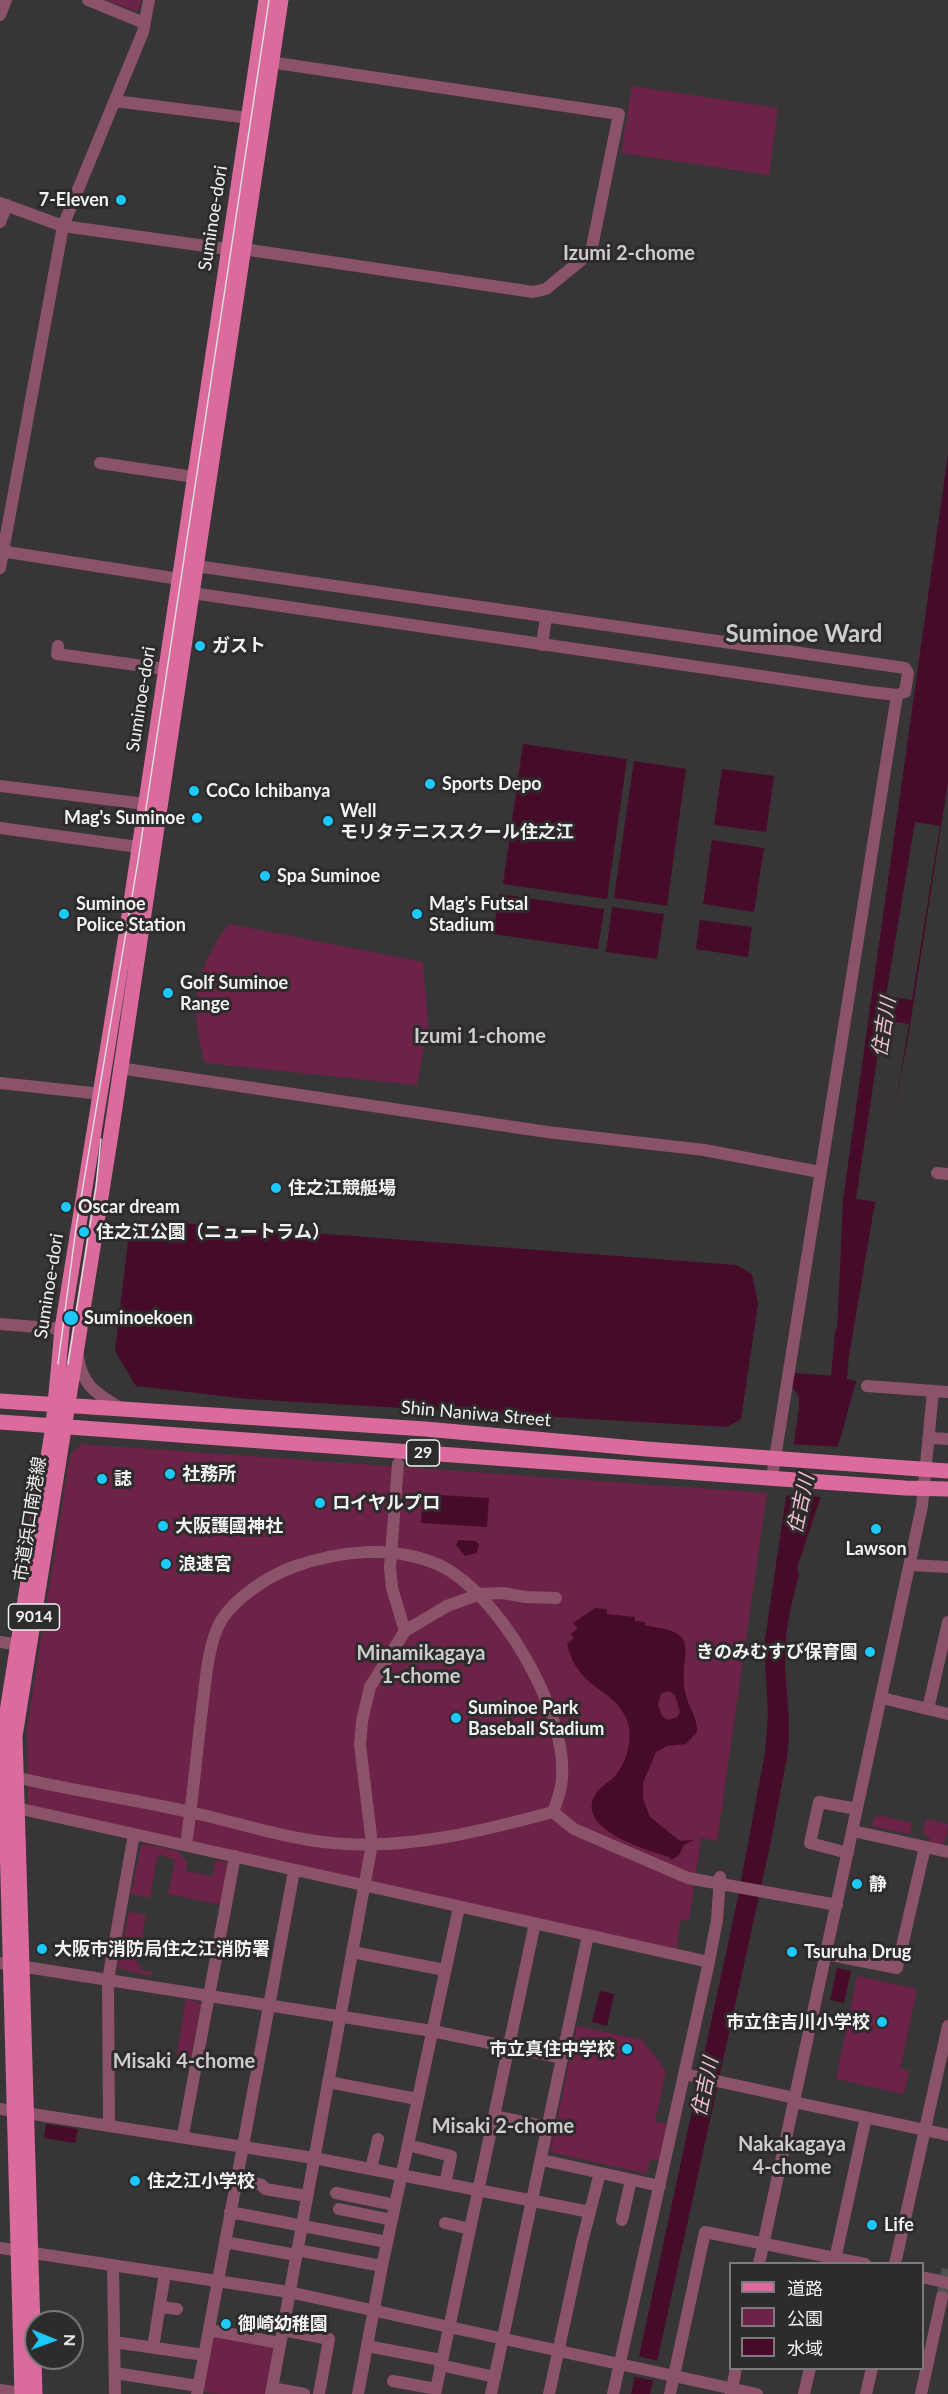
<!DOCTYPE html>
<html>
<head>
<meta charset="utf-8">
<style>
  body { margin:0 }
  #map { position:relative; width:948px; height:2394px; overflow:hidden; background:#383536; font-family:Lato,"Noto Sans JP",sans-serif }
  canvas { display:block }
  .legend { position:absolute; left:729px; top:2262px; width:195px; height:108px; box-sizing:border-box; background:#2e2b2c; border:2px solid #7c7a7b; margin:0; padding:8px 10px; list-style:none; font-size:18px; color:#f2f1f1 }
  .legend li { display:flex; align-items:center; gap:12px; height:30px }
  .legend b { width:30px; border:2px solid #7c7a7b }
  .north { position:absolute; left:24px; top:2310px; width:60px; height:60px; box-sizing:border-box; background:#2e2b2c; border:2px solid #7c7a7b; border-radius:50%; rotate:91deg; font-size:16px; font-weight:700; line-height:24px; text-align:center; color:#f2f1f1 }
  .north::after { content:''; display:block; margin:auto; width:21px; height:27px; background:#1cc9fc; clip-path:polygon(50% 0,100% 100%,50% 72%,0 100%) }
</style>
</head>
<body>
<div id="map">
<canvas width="948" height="2394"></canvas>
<ul class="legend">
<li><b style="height:8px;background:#db6b9d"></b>道路</li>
<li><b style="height:16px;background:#6d2247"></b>公園</li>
<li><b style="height:16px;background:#460b29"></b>水域</li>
</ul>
<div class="north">N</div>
</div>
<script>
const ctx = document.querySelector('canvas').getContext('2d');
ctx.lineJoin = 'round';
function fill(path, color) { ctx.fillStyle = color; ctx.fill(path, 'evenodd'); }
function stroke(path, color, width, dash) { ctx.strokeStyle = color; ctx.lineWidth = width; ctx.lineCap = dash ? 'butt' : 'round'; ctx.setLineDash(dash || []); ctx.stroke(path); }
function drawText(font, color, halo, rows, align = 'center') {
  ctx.font = font + ' Lato,"Noto Sans JP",sans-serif'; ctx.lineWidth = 6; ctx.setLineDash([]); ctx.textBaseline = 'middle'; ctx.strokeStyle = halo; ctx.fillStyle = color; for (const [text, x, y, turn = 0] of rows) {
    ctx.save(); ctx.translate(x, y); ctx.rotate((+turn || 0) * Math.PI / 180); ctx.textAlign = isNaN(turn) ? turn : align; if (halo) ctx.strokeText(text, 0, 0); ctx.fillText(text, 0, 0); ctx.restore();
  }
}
fill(new Path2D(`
  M 106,0 L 141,0 L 139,9 L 135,11 Z
  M 632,86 L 778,108 L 769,175 L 621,153 Z
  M 229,924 L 423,962 L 428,1026 L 417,1085 L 205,1063 C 189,1006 193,972 229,924 Z
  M 81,1444 L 767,1493 L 717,1841 L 701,1838 L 689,1920 L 680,1921 L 677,1949 L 28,1807 L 27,1728 L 70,1455 Z
  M 881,1816 L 912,1823 L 909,1834 L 872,1826 L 874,1817 Z
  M 926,1819 L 948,1824 L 944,1845 L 929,1842 L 930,1838 L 923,1832 Z
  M 144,1844 L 178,1851 L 187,1862 L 186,1871 L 212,1876 L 216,1860 L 225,1862 L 229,1866 L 222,1905 L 168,1894 L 175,1860 L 161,1855 L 157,1858 L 150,1898 L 131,1894 L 141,1846 Z
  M 129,1912 L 146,1915 L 137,1965 L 141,1966 L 141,1970 L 152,1972 L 151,1976 L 118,1968 Z
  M 857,1976 L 917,1989 L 900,2069 L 909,2071 L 904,2094 L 836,2079 Z
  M 186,1999 L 201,2003 L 189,2068 L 175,2065 Z
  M 577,2026 L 642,2040 L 666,2071 L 655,2121 L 667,2124 L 659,2161 L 650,2159 L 647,2174 L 550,2152 Z
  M 215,2335 L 270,2344 L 274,2350 L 266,2394 L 219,2394 L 201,2391 L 211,2337 Z`), '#6d2247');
fill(new Path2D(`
  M 948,454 L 948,782 L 908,1038 L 874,1208 L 849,1356 L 836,1355 L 843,1200 Z
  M 523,744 L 627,759 L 607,899 L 503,884 Z
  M 634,761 L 686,769 L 667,906 L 614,898 Z
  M 722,769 L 774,776 L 766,832 L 714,825 Z
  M 712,840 L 764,848 L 754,912 L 703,904 Z
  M 499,894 L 604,909 L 598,949 L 493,934 Z
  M 612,907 L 664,914 L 657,959 L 606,952 Z
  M 700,920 L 752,927 L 748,957 L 696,949 Z
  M 154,1221 L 736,1265 L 752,1274 L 758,1304 L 741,1419 L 727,1427 L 248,1399 L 136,1386 L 115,1351 L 128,1241 Z
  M 795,1373 L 835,1376 L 856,1381 L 842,1433 L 797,1568 L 799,1575 C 791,1603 784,1634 785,1663 C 786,1696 792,1724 787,1757 L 771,1841 L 650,2394 L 631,2394 L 738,1897 L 765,1753 L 768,1714 L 764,1646 L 799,1409 L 799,1397 L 792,1386 Z
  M 423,1494 L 489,1498 L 487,1527 L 421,1523 Z
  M 458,1540 L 475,1541 L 479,1544 L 477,1553 L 465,1556 L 456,1545 Z
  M 595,1608 L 607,1609 L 607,1614 L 635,1617 L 635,1621 L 645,1622 L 645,1626 C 706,1631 678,1654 685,1691 C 687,1706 698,1717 697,1732 L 686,1744 L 667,1746 L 656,1752 L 643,1783 L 643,1799 L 650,1817 L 680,1841 L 694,1840 L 684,1845 L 679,1855 L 671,1860 L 669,1857 C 646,1850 569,1827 598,1791 C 602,1786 607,1783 612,1779 C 626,1766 634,1739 627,1720 C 614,1687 578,1691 567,1644 L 574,1638 L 571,1634 L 578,1628 L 573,1623 ZM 669,1691 L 675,1695 L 680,1712 L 677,1717 L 668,1720 L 662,1716 L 658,1705 L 661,1694 Z
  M 837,1968 L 851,1971 L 844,2003 L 830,2000 Z
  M 600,1991 L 614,1994 L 607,2026 L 592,2022 Z
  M 46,2124 L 78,2129 L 75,2143 L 44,2138 Z`), '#460b29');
fill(new Path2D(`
  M 915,822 L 940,826 L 912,1000 L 886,996 Z
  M 883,1020 L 909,1024 L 878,1202 L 856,1199 Z
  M 791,1444 L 840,1447 L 823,1497 L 783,1495 Z
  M 636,2356 L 660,2361 L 656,2381 L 631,2376 Z`), '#383536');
stroke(new Path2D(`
  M 829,1394 L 839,1377 L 843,1333`), '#460b29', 16);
stroke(new Path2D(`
  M 942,2297 L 948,2269`), '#545152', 12, [12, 6]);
stroke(new Path2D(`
  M 88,0 L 144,23
  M 0,15 L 6,0
  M 115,101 L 249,118
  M 0,203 L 63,226 L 227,249 L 243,249 L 533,292 L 546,289 L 591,252 L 619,114 L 263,61
  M 0,222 L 7,205
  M 100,463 L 194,477
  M 0,551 L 179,579 L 192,593 L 870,692 L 897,695 L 905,692 L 908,673 L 905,668 L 196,566 L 190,571
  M 0,568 L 63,226 L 143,32 L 149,0
  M 542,645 L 546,617
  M 58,646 L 57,654 L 165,669
  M 0,786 L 145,804
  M 0,828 L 138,847
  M 119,1068 L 547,1132 L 704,1150 L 820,1172
  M 0,1083 L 101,1094
  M 937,1173 L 948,1174
  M 0,1324 L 62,1329
  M 78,1357 C 83,1387 96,1393 120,1408
  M 867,1386 L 948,1392
  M 930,1438 L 948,1439
  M 398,1464 L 390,1568 L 392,1588 L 405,1631
  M 772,1477 L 897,695
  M 911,1565 L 948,1567
  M 0,1642 L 26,1646
  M 882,1698 L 948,1714
  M 928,1709 L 948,1622
  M 24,1779 C 80,1792 138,1800 194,1813 C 244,1824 295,1842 346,1844 C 415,1848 486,1830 553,1812 C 557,1800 562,1790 562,1777 C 567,1711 499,1593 439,1565 C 393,1544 338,1551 293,1567 C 266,1577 228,1602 217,1629 C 208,1651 206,1677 203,1701 C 197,1749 193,1797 186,1845
  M 17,1808 L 709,1962
  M 553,1812 L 574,1829 L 688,1878 L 837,1905
  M 853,1831 L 948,1852
  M 848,1853 L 810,1843 L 819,1802 L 857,1809
  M 352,1952 L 445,1970
  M 826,1954 L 897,1968 L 925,1847
  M 0,1963 L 432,2031 L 563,2058
  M 689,2075 L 795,2098
  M 328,2082 L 417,2099
  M 794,2102 L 948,2135
  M 0,2109 L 314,2158 L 590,2212
  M 495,2116 L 548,2127
  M 109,2125 L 108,1980 L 134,1834
  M 183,2135 L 235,1856
  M 408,2145 L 451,2156 L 445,2184
  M 542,2160 L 660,2186
  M 371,2169 L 378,2139
  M 237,2178 L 262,2185 L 265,2189 L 307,2196
  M 336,2193 L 395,2205
  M 339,2209 L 392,2220
  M 230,2212 L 387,2242
  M 622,2220 L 631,2180
  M 445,2223 L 470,2229
  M 225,2242 L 296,2255
  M 0,2248 L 289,2292 L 757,2394
  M 297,2250 L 382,2266
  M 759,2264 L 922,1506 L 933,1391
  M 834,2264 L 866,2117
  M 895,2264 L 948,2026
  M 113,2265 L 115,2394
  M 922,2277 L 948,2283
  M 160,2307 L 177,2309
  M 209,2330 L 280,2343
  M 283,2330 L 329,2339 L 319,2394
  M 114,2342 L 204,2355
  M 367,2346 L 441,2360
  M 153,2348 L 165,2273
  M 440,2365 L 495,2377
  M 115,2373 L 198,2386
  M 393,2381 L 436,2389
  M 272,2388 L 304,2394
  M 0,2390 L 22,2393
  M 197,2394 L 294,1871
  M 271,2394 L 372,1844 L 360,1745 L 362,1721 L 370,1687 L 405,1631 L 447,1606 L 480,1594 L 503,1593 L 525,1597 L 556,1598
  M 358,2394 L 382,2266 L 459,1907
  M 435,2394 L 535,1923
  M 491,2394 L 588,1935
  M 549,2394 L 582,2242 L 600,2173
  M 613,2394 L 709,1962 L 717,1920 L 720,1877
  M 670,2394 L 705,2232 L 865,2264
  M 731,2394 L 736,2368
  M 804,2394 L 810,2368
  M 866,2394 L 872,2368
  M 921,2394 L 942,2297`), '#8b536a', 12);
stroke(new Path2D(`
  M 0,1401 L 425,1429 L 646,1449 L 948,1471
  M 0,1422 L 905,1488 L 948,1489
  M 22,2394 L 4,1730 L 53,1426 L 62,1329 L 128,922 L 266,0
  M 35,2394 L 15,1736 L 111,1134 L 281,0`), '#db6b9d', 15);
stroke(new Path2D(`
  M 58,1364 L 76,1228 L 138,861 L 269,0
  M 68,1364 L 96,1187 L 101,1139`), '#dcdbdb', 1.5);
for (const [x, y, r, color] of [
  [121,200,6,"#1cc9fc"],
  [200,646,6,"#1cc9fc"],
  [430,784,6,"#1cc9fc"],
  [194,791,6,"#1cc9fc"],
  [197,818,6,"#1cc9fc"],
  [328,821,6,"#1cc9fc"],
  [265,876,6,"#1cc9fc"],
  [64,914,6,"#1cc9fc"],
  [417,914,6,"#1cc9fc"],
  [168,993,6,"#1cc9fc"],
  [276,1188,6,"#1cc9fc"],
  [66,1207,6,"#1cc9fc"],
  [84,1232,6,"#1cc9fc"],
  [71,1318,8,"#1cc9fc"],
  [170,1474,6,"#1cc9fc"],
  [102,1479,6,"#1cc9fc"],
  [320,1503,6,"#1cc9fc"],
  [163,1526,6,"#1cc9fc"],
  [876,1529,6,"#1cc9fc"],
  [166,1564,6,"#1cc9fc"],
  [870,1652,6,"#1cc9fc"],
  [456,1718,6,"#1cc9fc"],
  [857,1884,6,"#1cc9fc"],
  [42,1949,6,"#1cc9fc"],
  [792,1952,6,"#1cc9fc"],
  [882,2022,6,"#1cc9fc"],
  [627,2049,6,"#1cc9fc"],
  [135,2181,6,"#1cc9fc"],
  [872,2225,6,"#1cc9fc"],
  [226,2324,6,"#1cc9fc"]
]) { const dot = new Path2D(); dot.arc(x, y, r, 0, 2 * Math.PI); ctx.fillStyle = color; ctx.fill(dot); stroke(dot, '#2e2b2c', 2); }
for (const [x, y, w] of [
  [423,1453,33],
  [34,1617,51]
]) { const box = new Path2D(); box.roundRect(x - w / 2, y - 13, w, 26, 4.5); ctx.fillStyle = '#2e2b2c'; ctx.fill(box); stroke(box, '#f2f1f1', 1.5); }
drawText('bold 16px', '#f2f1f1', null, [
  ["29",423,1453],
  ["9014",34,1617]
]);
drawText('bold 18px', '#f2f1f1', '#2e2b2c', [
  ["7-Eleven",109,200,"right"],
  ["ガスト",212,646],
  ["Sports Depo",442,784],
  ["CoCo Ichibanya",206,791],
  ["Well",340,811],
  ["モリタテニススクール住之江",340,832],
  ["Mag's Suminoe",185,818,"right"],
  ["Spa Suminoe",277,876],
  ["Suminoe",76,904],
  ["Police Station",76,925],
  ["Mag's Futsal",429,904],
  ["Stadium",429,925],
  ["Golf Suminoe",180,983],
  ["Range",180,1004],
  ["住之江競艇場",288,1188],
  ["Oscar dream",78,1207],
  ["住之江公園（ニュートラム）",96,1232],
  ["Suminoekoen",84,1318],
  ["社務所",182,1474],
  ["誌",114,1479],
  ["ロイヤルプロ",332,1503],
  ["大阪護國神社",175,1526],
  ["Lawson",876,1549,"center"],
  ["浪速宮",178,1564],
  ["きのみむすび保育園",858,1652,"right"],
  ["Suminoe Park",468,1708],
  ["Baseball Stadium",468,1729],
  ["静",869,1884],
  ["大阪市消防局住之江消防署",54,1949],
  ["Tsuruha Drug",804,1952],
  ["市立住吉川小学校",870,2022,"right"],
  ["市立真住中学校",615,2049,"right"],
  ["住之江小学校",147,2181],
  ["Life",884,2225],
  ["御崎幼稚園",238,2324]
], 'left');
drawText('18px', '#f2f1f1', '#2e2b2c', [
  ["Suminoe-dori",213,218,-81],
  ["Suminoe-dori",141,699,-81],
  ["Suminoe-dori",49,1286,-81],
  ["Shin Naniwa Street",476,1414,5],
  ["市道浜口南港線",30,1519,-81]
]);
drawText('bold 20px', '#cecbcc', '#2e2b2c', [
  ["Izumi 2-chome",629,254],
  ["Izumi 1-chome",480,1037],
  ["Minamikagaya",421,1654],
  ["1-chome",421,1677],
  ["Misaki 4-chome",184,2062],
  ["Misaki 2-chome",503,2127],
  ["Nakakagaya",792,2145],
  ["4-chome",792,2168]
]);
drawText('italic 20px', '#f1c1d3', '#2e2b2c', [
  ["住吉川",884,1027,-81],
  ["住吉川",801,1504,-78],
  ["住吉川",705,2087,-78]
]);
drawText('bold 24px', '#cecbcc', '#2e2b2c', [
  ["Suminoe Ward",804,634]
]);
</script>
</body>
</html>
